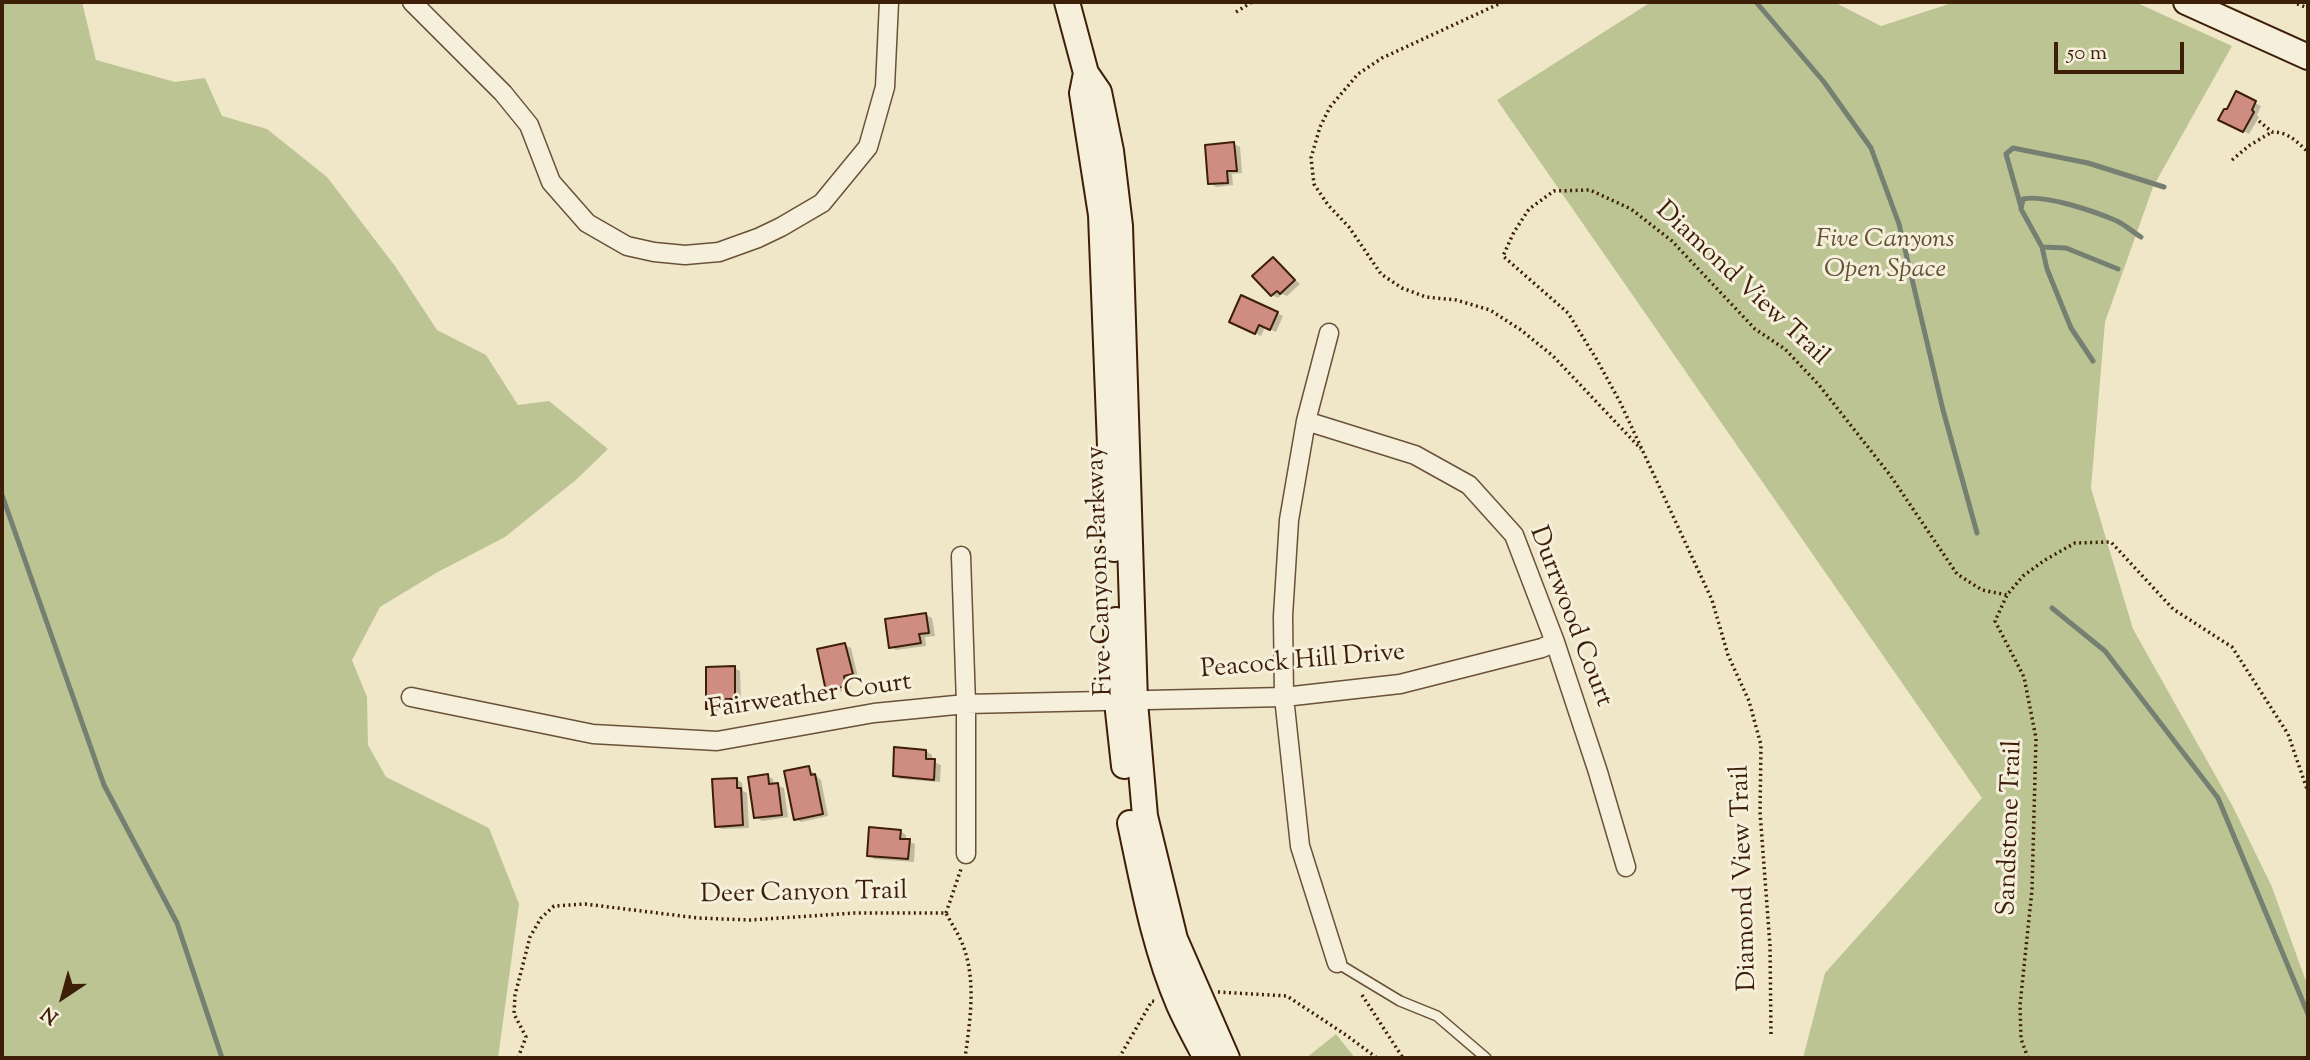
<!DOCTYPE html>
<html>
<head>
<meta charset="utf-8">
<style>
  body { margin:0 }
  #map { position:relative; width:2310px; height:1060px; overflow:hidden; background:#f0e7c9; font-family:"Sorts Mill Goudy",serif }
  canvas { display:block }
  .frame { position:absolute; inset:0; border:4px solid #3d1f08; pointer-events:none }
  .north { position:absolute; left:28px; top:962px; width:70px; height:70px; -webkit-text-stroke:5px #f5efdc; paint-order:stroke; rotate:216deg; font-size:19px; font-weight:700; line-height:28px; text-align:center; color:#3d1f08 }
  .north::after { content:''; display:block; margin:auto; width:24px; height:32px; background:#3d1f08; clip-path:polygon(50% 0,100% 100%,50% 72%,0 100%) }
  .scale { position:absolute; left:2054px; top:42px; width:130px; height:32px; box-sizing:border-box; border:4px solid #3d1f08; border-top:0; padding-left:9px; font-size:21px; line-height:24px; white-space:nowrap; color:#3d1f08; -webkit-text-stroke:5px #f5efdc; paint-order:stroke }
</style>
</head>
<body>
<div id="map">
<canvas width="2310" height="1060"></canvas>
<div class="frame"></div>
<div class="north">N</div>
<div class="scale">50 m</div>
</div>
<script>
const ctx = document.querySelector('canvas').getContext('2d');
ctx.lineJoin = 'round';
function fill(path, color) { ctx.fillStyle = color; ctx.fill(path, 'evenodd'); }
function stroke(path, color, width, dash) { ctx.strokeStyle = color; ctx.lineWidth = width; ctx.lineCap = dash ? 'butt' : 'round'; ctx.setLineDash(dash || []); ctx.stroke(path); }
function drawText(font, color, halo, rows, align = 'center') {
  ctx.font = font + ' "Sorts Mill Goudy",serif'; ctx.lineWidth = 6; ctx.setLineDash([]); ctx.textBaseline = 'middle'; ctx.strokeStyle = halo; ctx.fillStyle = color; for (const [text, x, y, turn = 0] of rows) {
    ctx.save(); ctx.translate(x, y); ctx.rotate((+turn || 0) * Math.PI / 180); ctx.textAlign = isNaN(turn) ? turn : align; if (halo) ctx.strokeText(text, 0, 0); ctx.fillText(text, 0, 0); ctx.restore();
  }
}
fill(new Path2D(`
  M 2,2 L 82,2 L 96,60 L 175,82 L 205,78 L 222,116 L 267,129 L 327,177 L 395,266 L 437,330 L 486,355 L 518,405 L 549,401 L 608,449 L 577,479 L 505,537 L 436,573 L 380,607 L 352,660 L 367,697 L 368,745 L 386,777 L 489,828 L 519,904 L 498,1058 L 2,1058 Z
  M 1651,2 L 1834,2 L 1881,26 L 1955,2 L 2135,2 L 2232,46 L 2153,187 L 2105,322 L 2091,488 L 2133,629 L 2232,805 L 2272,887 L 2308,987 L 2308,1058 L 1803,1058 L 1825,973 L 1982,798 L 1497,100 Z
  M 1336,1034 L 1355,1058 L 1306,1058 Z`), '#bdc494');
fill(new Path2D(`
  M 2255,103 L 2261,106 L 2257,115 L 2259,117 L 2249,134 L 2226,122 Z
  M 1234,144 L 1240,147 L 1242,173 L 1232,174 L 1233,185 L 1216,187 L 1210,183 Z
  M 1273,259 L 1300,284 L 1287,296 L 1282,294 L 1278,298 L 1272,295 Z
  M 1277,313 L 1283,316 L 1276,332 L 1265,327 L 1261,336 L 1237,325 Z
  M 926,615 L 932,618 L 935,636 L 925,637 L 926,646 L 896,650 L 891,647 Z
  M 845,645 L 851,648 L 858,677 L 849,679 L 851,689 L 834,693 L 828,690 Z
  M 734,668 L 740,671 L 741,701 L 732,701 L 732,711 L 714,711 L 708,708 Z
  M 926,751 L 932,755 L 932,761 L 941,765 L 940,782 L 900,779 L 894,775 Z
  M 808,768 L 821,780 L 828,816 L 801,822 L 796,819 Z
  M 767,776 L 773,779 L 774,785 L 784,788 L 788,817 L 762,821 L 756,817 Z
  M 737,779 L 742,783 L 743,791 L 747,793 L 749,828 L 722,829 L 716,826 Z
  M 900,831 L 906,835 L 906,841 L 915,844 L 914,862 L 874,859 L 869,855 Z`), '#0003');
stroke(new Path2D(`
  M 1756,2 L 1824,82 L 1871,148 L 1899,224 L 1943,410 L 1977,533
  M 2021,207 L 2006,154 L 2013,148 L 2088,163 L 2164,187
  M 2042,247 L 2047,269 L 2071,328 L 2093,361
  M 2118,269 L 2066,248 L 2042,247 L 2021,209 L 2023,199 C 2045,194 2096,212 2117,221 C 2125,225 2133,232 2141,237
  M 2,495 L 104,785 L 177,923 L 222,1058
  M 2052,608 L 2105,651 L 2218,798 L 2308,1014`), '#757f72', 5);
const building = new Path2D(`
  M 2236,91 L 2256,101 L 2252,110 L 2254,112 L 2243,132 L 2218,120 L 2224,109 L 2227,109 Z
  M 1234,142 L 1237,171 L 1227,171 L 1228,183 L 1208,184 L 1205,145 Z
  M 1273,257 L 1295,280 L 1280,294 L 1277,291 L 1271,296 L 1252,276 Z
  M 1241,295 L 1278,312 L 1270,330 L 1259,325 L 1255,334 L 1229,322 Z
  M 926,613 L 929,633 L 919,634 L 921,643 L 889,648 L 885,619 Z
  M 845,643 L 853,674 L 844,676 L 846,686 L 826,691 L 817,649 Z
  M 735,666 L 735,699 L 726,699 L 726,709 L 706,709 L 706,667 Z
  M 894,747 L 926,750 L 926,759 L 935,759 L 934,780 L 893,776 Z
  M 809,766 L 811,775 L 815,774 L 823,814 L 794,820 L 784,771 Z
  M 768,774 L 769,784 L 778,783 L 782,815 L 754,818 L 748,777 Z
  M 737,778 L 737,788 L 741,788 L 743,825 L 715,827 L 712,779 Z
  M 869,827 L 901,830 L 900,839 L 910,839 L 908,859 L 867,856 Z`);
fill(building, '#cf8d82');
stroke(building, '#3d1f08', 2);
const lane = new Path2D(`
  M 1337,963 L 1400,1001 L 1437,1016 L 1486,1058`);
const street = new Path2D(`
  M 412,2 L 503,93 L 529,125 L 551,182 L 587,223 L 627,246 L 654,252 L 685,255 L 719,252 L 758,238 L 781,227 L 822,203 L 868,147 L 885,87 L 889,2
  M 1329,333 L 1306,421 L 1289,520 L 1283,616 L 1284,697 L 1300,846 L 1337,963
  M 1306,421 L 1415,455 L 1469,485 L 1514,535 L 1555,642 L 1598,772 L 1626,867
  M 961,556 L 966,704 L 966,854
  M 411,697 L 593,734 L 717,741 L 874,713 L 966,704 L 1284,697 L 1400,684 L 1542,648 L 1555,642`);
const secondary = new Path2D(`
  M 1067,2 L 1086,73 L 1099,92 L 1111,151 L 1120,226 L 1135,702 L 1145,816 L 1175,939 L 1227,1058
  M 2186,2 L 2308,57
  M 1086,73 L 1082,93 L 1101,215 L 1114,549
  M 1116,620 L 1117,702 L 1124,766
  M 1130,823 C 1143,884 1154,947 1179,1005 C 1187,1023 1197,1041 1206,1058`);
stroke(lane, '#6a5138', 12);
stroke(street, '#6a5138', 21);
stroke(secondary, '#3d1f08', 28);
stroke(new Path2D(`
  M 1503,2 L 1382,58 L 1358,74 L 1330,107 L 1320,127 L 1311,158 L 1314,184 L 1328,205 L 1349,227 L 1381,274 L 1402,288 L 1426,297 L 1456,300 L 1490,310 L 1521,330 L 1553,356 L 1641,449
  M 2292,2 L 2308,8
  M 1236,12 L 1252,2
  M 2259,121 L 2272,132 C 2289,132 2297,142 2308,152
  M 2232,160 L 2250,145 L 2272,132
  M 946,913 L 961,869
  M 1218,992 L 1287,996 L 1346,1035 L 1377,1058
  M 1362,995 L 1403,1058
  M 1771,1034 L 1770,946 L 1760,812 L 1761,745 L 1749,701 L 1728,655 L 1712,600 L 1620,402 L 1597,360 L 1568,313 L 1503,256 L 1514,232 L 1529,209 L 1554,191 L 1590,190 L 1631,209 L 1672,241 L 1755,329 L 1785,349 L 1819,385 L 1890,475 L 1957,574 L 1982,590 L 2007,595
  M 518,1058 L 526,1037 L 514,1014 L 515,995 L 530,937 L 541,918 L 554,906 L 585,904 L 698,918 L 750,920 L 855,913 L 946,913 C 951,923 958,933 962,943 C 977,979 970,1021 965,1058
  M 1119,1058 L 1152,1001 L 1157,1002
  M 2028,1058 L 2021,1039 L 2020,1005 L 2032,890 L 2036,738 L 2024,677 L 1995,621 L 2007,595 L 2023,576 L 2045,560 L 2075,543 L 2111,542 L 2173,609 L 2232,647 L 2288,734 L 2308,792`), '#3d1f08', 3.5, [2, 3.5]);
stroke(lane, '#f5efdc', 9);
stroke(street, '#f5efdc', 18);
stroke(secondary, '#f5efdc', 24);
drawText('italic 26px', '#635132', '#f5efdc', [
  ["Five Canyons",1885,242],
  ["Open Space",1885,272]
]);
drawText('26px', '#3d1f08', '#f5efdc', [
  ["Diamond View Trail",1741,285,43],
  ["Five Canyons Parkway",1102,571,-92],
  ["Durrwood Court",1569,617,69],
  ["Peacock Hill Drive",1303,663,-5],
  ["Fairweather Court",810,698,-8],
  ["Sandstone Trail",2012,828,-88],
  ["Diamond View Trail",1746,878,-92],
  ["Deer Canyon Trail",804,895,-1]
]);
</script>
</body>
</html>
